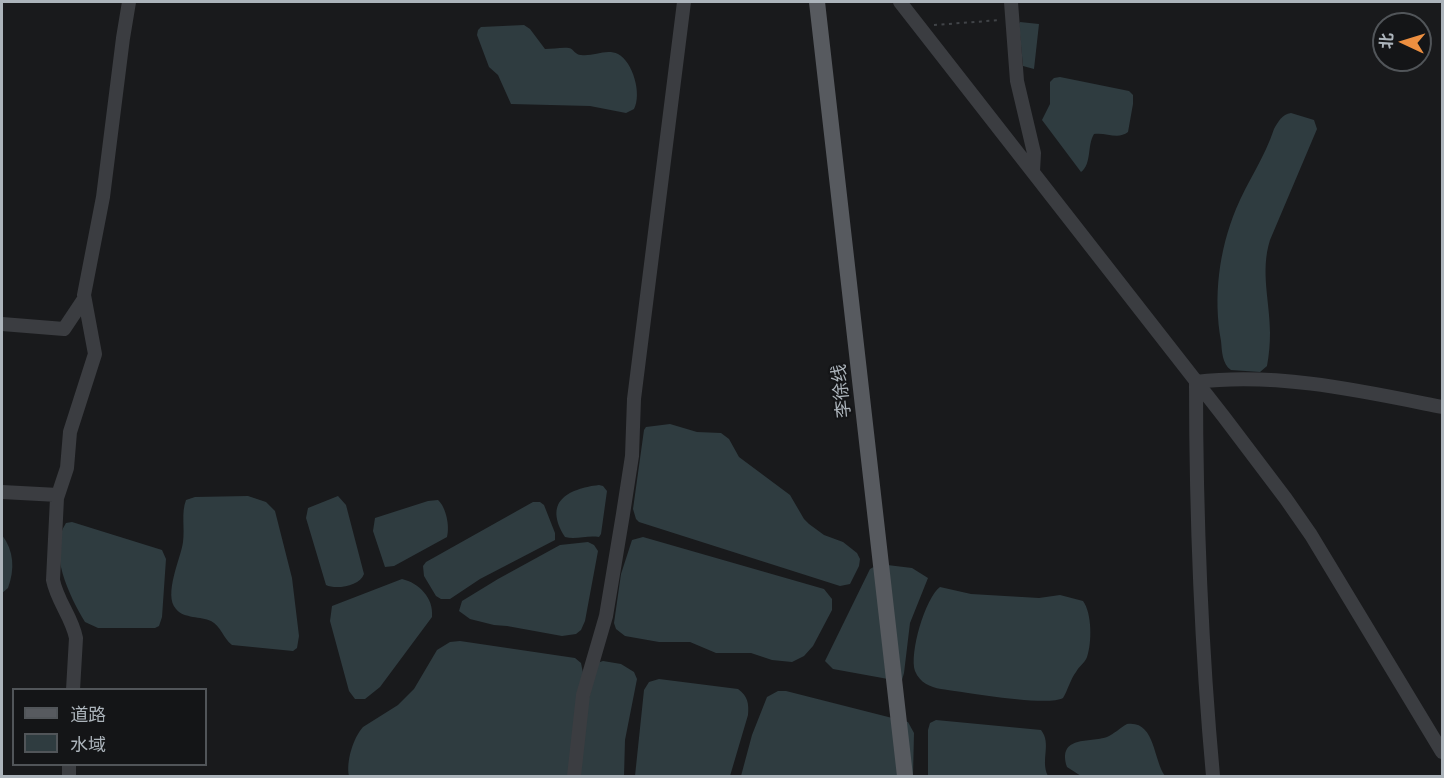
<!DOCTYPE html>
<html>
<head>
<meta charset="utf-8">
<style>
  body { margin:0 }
  #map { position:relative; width:1444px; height:778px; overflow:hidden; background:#191a1c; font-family:"PT Sans","Noto Sans SC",sans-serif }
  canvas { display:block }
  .frame { position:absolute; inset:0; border:3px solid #acb4bb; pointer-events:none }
  .legend { position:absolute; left:12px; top:688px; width:195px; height:78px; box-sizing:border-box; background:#141517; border:2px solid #515559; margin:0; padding:8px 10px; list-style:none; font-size:18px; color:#acb4bb }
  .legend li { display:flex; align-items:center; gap:12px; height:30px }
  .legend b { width:30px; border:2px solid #515559 }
  .north { position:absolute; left:1372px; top:12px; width:60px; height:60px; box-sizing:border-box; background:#141517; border:2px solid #515559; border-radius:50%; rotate:274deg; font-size:16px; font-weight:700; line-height:24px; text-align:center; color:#acb4bb }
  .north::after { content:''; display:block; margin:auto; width:21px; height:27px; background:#ed8f40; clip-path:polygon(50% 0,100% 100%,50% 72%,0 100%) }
</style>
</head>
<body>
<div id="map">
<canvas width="1444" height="778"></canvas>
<div class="frame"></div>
<ul class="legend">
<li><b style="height:8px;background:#575a5f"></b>道路</li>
<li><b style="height:16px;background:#2f3c40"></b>水域</li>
</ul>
<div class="north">北</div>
</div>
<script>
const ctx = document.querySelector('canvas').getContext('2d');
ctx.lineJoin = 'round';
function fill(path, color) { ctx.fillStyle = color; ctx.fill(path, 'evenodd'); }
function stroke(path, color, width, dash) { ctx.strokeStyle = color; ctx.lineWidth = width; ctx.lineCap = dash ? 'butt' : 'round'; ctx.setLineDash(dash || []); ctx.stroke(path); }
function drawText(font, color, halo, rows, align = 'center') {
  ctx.font = font + ' "PT Sans","Noto Sans SC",sans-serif'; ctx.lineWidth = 4.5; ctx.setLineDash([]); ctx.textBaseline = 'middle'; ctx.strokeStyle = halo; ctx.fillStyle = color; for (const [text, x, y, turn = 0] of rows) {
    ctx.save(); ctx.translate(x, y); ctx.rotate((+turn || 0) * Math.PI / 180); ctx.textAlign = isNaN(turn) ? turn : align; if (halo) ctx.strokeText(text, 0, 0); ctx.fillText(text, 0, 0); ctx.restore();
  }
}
fill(new Path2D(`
  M 1020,22 L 1039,24 L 1034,69 L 1023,66 L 1019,24 Z
  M 524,25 L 530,29 L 545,49 C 553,49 562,47 569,48 C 574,49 575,55 581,55 C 593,57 606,48 618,54 C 633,62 642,94 634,109 L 626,113 L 590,106 L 511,104 L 498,75 L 489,67 L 477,35 L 478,30 L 481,27 Z
  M 1060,77 L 1129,91 L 1133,95 L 1133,104 L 1128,132 C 1118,140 1106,132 1094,134 C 1087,145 1092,164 1081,172 L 1042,120 L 1050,104 L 1050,82 L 1054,78 Z
  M 1291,113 L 1314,120 L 1317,129 L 1270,240 C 1260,272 1270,301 1270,333 C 1270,344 1269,355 1267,366 L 1260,372 L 1231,370 C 1222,364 1222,351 1221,341 C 1213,297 1219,250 1236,209 C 1247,182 1265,157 1274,129 C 1278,122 1282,114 1291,113 Z
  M 670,424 L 697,432 L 721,433 L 729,439 L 739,457 L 790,495 L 804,519 L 809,524 L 824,535 L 843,542 L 857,553 L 860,559 L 859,566 L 850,584 L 840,586 L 639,522 L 636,519 L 633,509 L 644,430 L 646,427 Z
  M 599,485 L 603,486 L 607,491 L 601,534 L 599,537 C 587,535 576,540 565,537 C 543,502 567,489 599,485 Z
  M 248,496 L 266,502 L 275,511 L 292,578 L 299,636 L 297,648 L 293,651 L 232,645 C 223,638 221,626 211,621 C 201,616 184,619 176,609 C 163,595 181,558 183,542 C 185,528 181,513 186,500 L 195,497 Z
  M 338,496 L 346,505 L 364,574 C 360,586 336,590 326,585 L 306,518 L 308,508 Z
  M 438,500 C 446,507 450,526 447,537 L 394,566 L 385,567 L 373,531 L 375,518 L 428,501 Z
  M 533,502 L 540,502 L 544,505 L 555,533 L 555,540 L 480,579 L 450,599 L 441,599 L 436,596 L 424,576 L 423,566 L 426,562 Z
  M 72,522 L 162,550 L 166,559 L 162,617 L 159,626 L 155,628 L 98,628 L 85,622 C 70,597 47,551 66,523 Z
  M 2,535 C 14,551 15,569 8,588 L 2,593 Z
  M 643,537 L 824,589 L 832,599 L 832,610 L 813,646 L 804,656 L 792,662 L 772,660 L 751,653 L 716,653 L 690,642 L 659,642 L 625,636 L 616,629 L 614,623 L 621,574 L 632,540 Z
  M 588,542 L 594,545 L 598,551 L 585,621 L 581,630 L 576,634 L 562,636 L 507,626 L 494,625 L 470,619 L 459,611 L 462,601 L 498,579 L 560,545 Z
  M 879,564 L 912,568 L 928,578 L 910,623 L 904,673 L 902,680 L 899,681 L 833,669 L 825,661 L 870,569 Z
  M 402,579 C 419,583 434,598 432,617 L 380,687 L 365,699 L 355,699 L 349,691 L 330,621 L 332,606 Z
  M 940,587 L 971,594 L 1039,598 L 1060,595 L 1083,601 C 1092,613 1092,643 1087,657 C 1085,663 1079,666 1076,672 C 1070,680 1068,690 1063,698 C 1047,707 964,692 941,689 C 930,687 920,683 915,671 C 909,654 925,598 940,587 Z
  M 460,641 L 575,658 L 581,663 L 583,673 L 568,776 L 349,776 C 346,762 353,738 363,727 L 398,705 L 414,689 L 437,650 L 450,642 Z
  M 603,661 L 621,664 L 634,672 L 637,679 L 625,740 L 624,776 L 580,776 L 585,716 L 597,663 Z
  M 659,679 L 738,689 C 748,696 749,704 748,715 L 730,776 L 635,776 L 644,690 L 649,682 Z
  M 778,691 L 786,691 L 908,722 L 914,733 L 913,776 L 741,776 L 752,735 L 767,697 Z
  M 936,720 L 1041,730 C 1052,744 1040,760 1048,776 L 928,776 L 928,730 L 930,723 Z
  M 1127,724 C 1155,720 1153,759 1165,776 L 1081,776 L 1067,767 C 1057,735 1090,743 1107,737 C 1114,734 1120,728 1127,724 Z`), '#2f3c40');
stroke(new Path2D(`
  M 934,25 L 1001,20`), '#414448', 2, [3, 4.5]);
stroke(new Path2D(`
  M 900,2 L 1224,417 L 1286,499 L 1311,535 L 1442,752
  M 1011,2 L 1017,81 L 1034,153 L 1033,171
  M 2,324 L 64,329 L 84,299
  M 2,492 L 58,495
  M 73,690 L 76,638 C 72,617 57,601 53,580 L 57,498 L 67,468 L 70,432 L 95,354 L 84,295 L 103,197 L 123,38 L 129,2
  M 69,776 L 69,764
  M 574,776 L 583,695 L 606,616 L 623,514 L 632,456 L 634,399 L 684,2
  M 1213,776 C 1201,645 1196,514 1196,382 C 1278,372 1362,391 1442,407`), '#3b3d41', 14);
stroke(new Path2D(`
  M 817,2 L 905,776`), '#575a5f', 16);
drawText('18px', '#acb4bb', '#141517', [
  ["李徐线",842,391,-96]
]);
</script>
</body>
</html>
